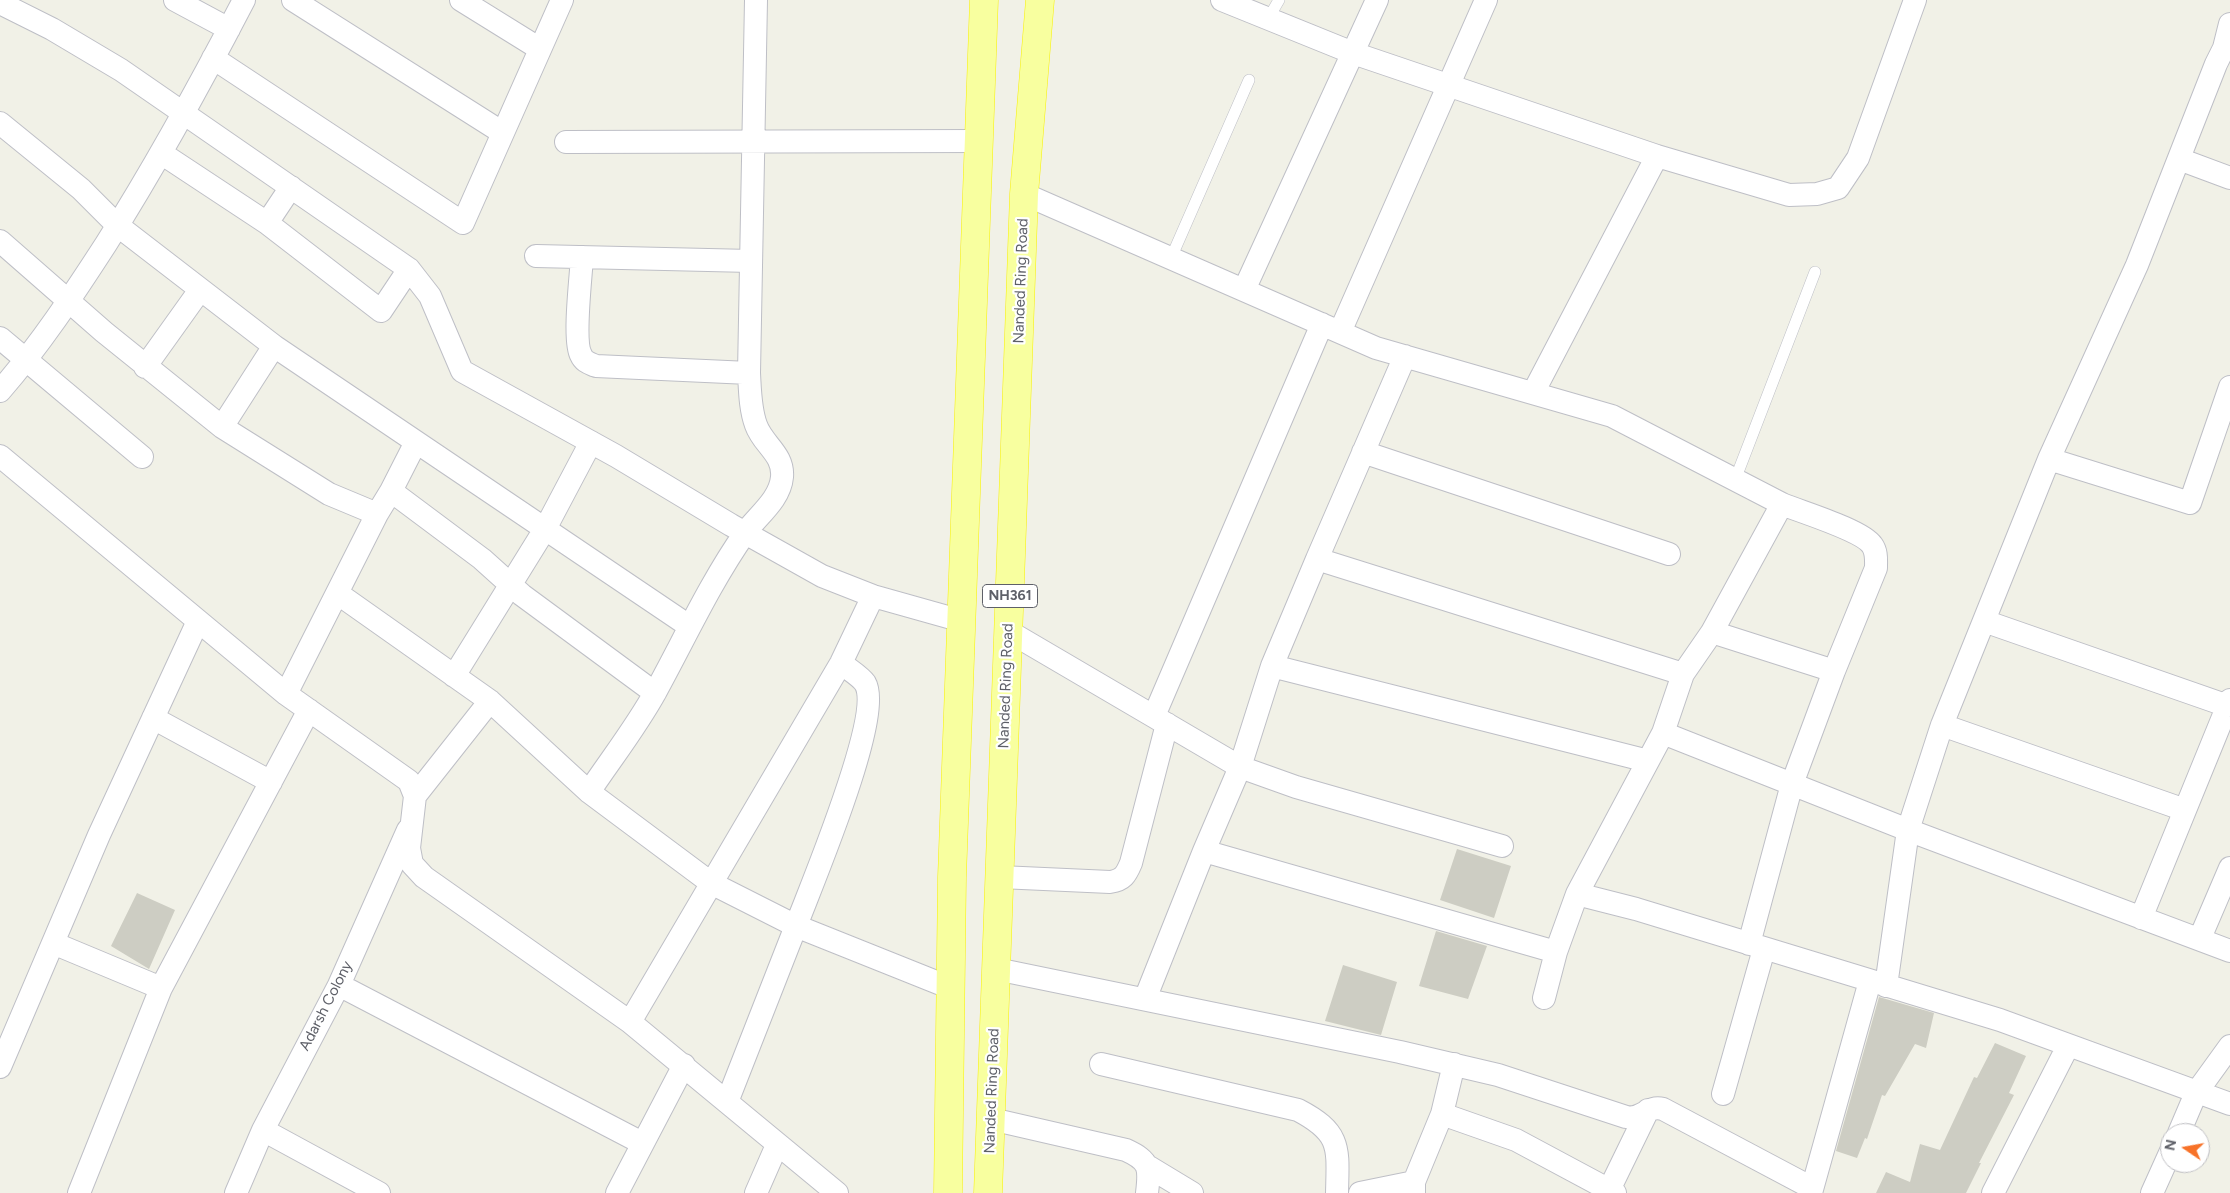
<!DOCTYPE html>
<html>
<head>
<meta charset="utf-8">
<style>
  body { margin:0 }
  #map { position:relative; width:2230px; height:1193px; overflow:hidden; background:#f1f1e7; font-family:Figtree,sans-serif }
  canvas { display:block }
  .north { position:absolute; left:2160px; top:1123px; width:50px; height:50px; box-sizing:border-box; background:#fff; border:1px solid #bfbfc3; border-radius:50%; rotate:282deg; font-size:14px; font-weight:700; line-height:20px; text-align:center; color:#5e6068 }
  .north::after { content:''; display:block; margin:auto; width:18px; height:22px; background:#f77228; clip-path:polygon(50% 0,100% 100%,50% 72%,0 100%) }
</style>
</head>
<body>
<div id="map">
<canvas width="2230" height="1193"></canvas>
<div class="north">N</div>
</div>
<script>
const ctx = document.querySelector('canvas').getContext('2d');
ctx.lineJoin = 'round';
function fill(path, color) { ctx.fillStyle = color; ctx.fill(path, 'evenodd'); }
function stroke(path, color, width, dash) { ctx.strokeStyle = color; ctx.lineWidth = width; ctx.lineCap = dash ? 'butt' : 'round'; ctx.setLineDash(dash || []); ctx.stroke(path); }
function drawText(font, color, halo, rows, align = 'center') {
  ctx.font = font + ' Figtree,sans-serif'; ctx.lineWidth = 4.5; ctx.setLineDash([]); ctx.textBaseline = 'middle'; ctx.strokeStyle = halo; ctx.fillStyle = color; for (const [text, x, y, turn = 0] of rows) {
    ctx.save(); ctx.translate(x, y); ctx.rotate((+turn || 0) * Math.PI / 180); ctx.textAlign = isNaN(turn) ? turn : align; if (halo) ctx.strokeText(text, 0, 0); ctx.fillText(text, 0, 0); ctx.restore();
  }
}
fill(new Path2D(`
  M 1457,849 L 1511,866 L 1494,918 L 1440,900 Z
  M 137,893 L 175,910 L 149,969 L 111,946 Z
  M 1436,931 L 1487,946 L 1468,999 L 1419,986 Z
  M 1343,965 L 1397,982 L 1381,1035 L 1325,1021 Z
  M 1879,997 L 1934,1013 L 1926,1048 L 1915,1044 L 1885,1096 L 1882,1095 L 1867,1139 L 1865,1138 L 1857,1158 L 1836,1151 Z
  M 1995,1043 L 2026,1056 L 2009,1093 L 2014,1095 L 1979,1163 L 1981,1163 L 1966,1193 L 1876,1193 L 1886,1172 L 1910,1182 L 1920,1144 L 1940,1150 L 1974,1077 L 1977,1078 Z`), '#cdcdc3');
const service = new Path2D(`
  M 1268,19 L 1279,0
  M 1171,258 L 1249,80
  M 1735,480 L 1815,272`);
const minor = new Path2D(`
  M 175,0 L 229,29
  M 293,0 L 503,133
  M 461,0 L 540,49
  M 1222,0 L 1353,53 L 1657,156 L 1789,195 L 1817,194 L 1838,188 L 1858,158 L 1915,0
  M 0,3 L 52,29 L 121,70 L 409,269
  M 213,58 L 463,223 L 562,0
  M 0,123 L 81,189 L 117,225 L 274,346
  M 566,142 L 979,141
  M 161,153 L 267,223 L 381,311 L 409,269 L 430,296 L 462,371 L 616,456 L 731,525 L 822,576 L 873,596 L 962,621
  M 2179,159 L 2230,178
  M 1024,194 L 1376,348 L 1612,416 L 1782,504
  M 267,223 L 291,187
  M 0,241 L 104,332 L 222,427 L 329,494 L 377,514 L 391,491 L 482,559 L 522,595 L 655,693
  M 536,256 L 751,261
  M 582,257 C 581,276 573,341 581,355 C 584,362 589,363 596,366 L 749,373
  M 1244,290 L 1377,0
  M 1340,332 L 1486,0
  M 0,338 L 142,457
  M 145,367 L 200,290
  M 0,391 C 40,345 73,295 106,244 C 156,165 201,83 244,0
  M 1533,393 L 1657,156
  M 222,427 L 274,346 L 689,626
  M 1363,452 L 1669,554
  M 0,456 L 286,694 L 409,781 L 415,796 L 409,848 L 412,864 L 424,877 L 630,1022 L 837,1193
  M 2049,459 L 2190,503 L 2230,387
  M 391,491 L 416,442
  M 1317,559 L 1405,356
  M 337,593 L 490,701
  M 1984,621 L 2228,706
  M 1008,631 L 1240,767 L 1204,851 L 1556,952
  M 1712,632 L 1834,671
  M 841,663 C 848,669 860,676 865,683 C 884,715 811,886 796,926 L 951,988
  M 1272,666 L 1648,761
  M 454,676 L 545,529 L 591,442
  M 286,694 L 377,514
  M 1154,716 L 1322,324
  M 153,718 L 271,782
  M 1942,725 L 2185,810
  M 1663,733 L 1908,830 L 2230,951
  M 589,792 C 611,759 637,726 656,691 C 685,638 710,583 745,533 C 757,516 780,500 782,477 C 784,454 763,445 756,425 C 750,409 750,390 749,373 L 756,0
  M 415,796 L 490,701 L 589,792 L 711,883 L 796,926 L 727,1102
  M 1502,846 L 1296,787 L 1240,767 L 1272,666 L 1317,559 L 1683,674
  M 1000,877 L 1110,882 C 1123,880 1126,875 1131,863 L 1167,724
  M 1577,894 L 1663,733 L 1683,674 L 1712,632 L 1782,504 C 1801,512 1862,530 1872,545 C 1877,552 1876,559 1876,568 L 1834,671 L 1792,784 L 1749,944
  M 2141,918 L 2230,700
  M 2200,938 L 2230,868
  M 53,943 L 161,988 L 79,1193
  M 996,969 L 1400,1052 L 1498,1075 L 1626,1117 C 1643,1120 1647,1105 1663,1109 L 1812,1188
  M 339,985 L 642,1143
  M 1886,986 L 1908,830 L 1942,725 L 2049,459 L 2137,265 L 2216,64 L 2224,48 L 2230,24
  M 161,988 L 309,710
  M 1544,998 L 1556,952 L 1577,894 L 1636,909 L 2000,1020 L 2230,1104
  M 1145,999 L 1204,851
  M 630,1022 L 841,663 L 873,596
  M 1101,1064 L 1298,1110 C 1342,1133 1338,1148 1337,1193
  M 0,1067 L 99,835 L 198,621
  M 1723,1094 L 1764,949
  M 1442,1114 L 1516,1140 L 1615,1193
  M 991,1119 L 1126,1150 C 1150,1161 1150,1168 1147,1193
  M 263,1130 L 379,1193
  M 2179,1133 L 2196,1093 L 2230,1046
  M 1149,1167 L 1192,1193
  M 1609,1190 L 1648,1110
  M 236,1193 L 263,1130 L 339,985 L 408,830
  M 617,1193 L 684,1065
  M 756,1193 L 777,1145
  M 1360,1193 L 1414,1182
  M 1414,1193 L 1414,1182 L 1442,1114 L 1454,1064
  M 1811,1193 L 1870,981
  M 1993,1193 L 2068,1046
  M 2152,1193 L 2170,1153`);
const trunk = new Path2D(`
  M 948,1193 L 952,877 L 984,0
  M 988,1193 L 1024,194 L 1040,0`);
stroke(service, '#bebfc6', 12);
stroke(minor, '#bebfc6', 24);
stroke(trunk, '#f8f100', 29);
stroke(service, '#fff', 11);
stroke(minor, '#fff', 22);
stroke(trunk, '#f8ff9f', 28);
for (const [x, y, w] of [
  [1010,596,55]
]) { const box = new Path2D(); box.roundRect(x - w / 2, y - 11.5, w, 23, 4); ctx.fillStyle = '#fff'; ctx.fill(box); stroke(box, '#5e6068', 1); }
drawText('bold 14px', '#5e6068', null, [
  ["NH361",1010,596]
]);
drawText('15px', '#5e6068', '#fff', [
  ["Nanded Ring Road",1021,281,-88],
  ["Nanded Ring Road",1006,686,-88],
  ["Adarsh Colony",326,1006,-63],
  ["Nanded Ring Road",992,1091,-88]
]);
</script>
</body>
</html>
